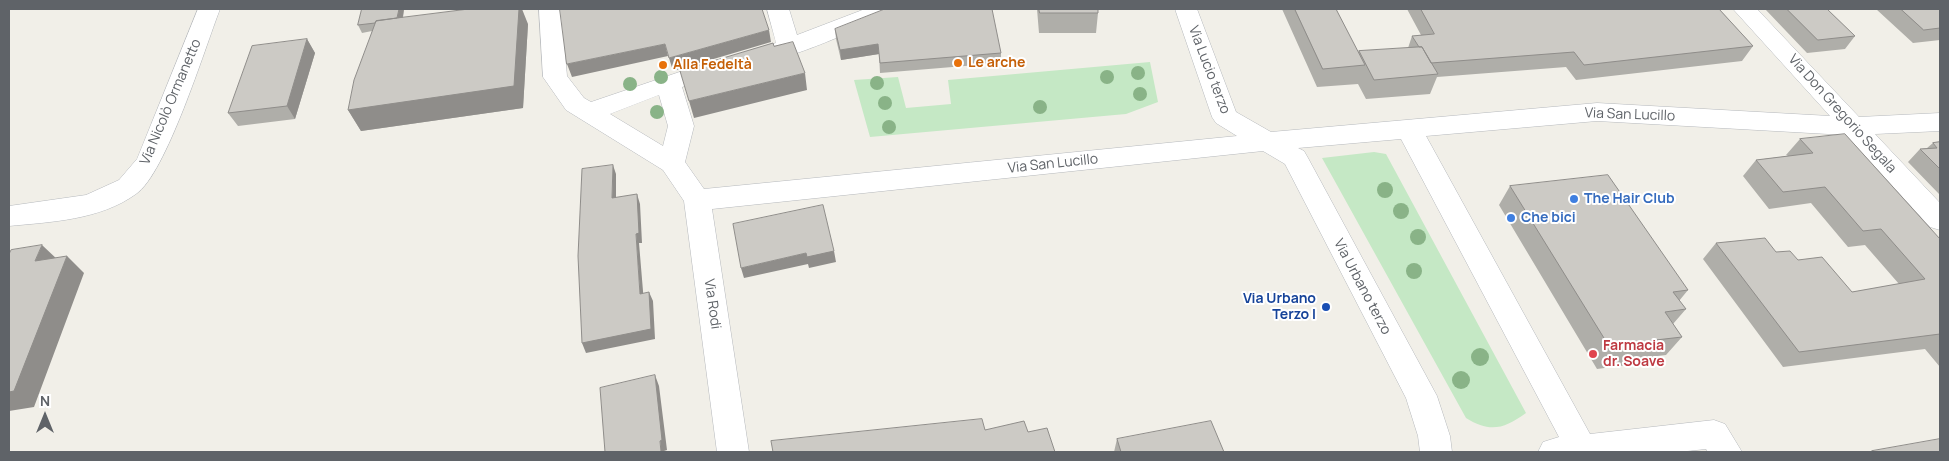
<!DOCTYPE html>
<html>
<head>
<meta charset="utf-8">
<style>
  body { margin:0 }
  #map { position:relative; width:1949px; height:461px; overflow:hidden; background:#f1efe8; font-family:Manrope,sans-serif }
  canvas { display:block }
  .frame { position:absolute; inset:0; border:10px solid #5f6368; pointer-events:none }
  .north { position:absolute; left:20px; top:391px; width:50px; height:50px; -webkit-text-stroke:4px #fff; paint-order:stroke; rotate:0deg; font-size:14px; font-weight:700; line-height:20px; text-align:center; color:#5f6368 }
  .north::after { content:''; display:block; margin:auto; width:18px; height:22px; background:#5f6368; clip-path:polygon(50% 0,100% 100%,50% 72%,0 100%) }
</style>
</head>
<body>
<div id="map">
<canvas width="1949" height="461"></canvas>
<div class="frame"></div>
<div class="north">N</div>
</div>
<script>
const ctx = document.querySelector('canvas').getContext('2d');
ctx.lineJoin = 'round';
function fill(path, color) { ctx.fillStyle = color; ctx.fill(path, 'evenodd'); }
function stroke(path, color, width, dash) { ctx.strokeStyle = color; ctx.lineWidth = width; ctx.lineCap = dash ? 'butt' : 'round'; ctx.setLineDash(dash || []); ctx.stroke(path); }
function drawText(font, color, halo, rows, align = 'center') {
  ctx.font = font + ' Manrope,sans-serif'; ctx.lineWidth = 4; ctx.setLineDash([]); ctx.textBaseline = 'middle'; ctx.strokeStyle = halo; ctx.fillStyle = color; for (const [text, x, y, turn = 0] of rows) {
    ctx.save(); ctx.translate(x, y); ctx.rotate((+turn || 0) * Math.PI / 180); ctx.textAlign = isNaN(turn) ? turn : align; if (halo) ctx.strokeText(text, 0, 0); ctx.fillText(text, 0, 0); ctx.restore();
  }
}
fill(new Path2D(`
  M 1150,62 L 1158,102 L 1126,114 L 870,137 L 854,80 L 898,77 L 906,108 L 951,104 L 948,80 Z
  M 1374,152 L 1386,154 L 1526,413 C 1504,429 1490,433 1466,418 L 1322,158 Z`), '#c5e8c5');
const minor = new Path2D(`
  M 198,9 L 220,9 C 205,48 166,174 136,194 C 100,220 51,222 9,226 L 9,206 L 86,195 L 119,180 L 137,159 Z
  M 539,9 L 561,9 L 567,76 L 584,98 L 591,102 L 709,62 L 717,60 L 725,62 L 729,68 L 725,74 L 682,87 L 694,126 L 685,162 L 704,189 L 1237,136 L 1216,123 L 1212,117 L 1175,9 L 1197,9 L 1236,112 L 1271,132 L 1597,103 L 1830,116 L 1733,9 L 1757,9 L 1859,117 L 1940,113 L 1940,131 L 1875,134 L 1940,203 L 1940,230 L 1930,227 L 1846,135 L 1597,121 L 1426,136 L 1590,434 L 1714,420 L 1725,424 L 1742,452 L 1708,452 L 1706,449 L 1678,452 L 1538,452 L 1543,442 L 1559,437 L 1401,139 L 1298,148 L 1304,151 L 1308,158 L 1437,396 L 1450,436 L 1452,452 L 1420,452 L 1418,436 L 1406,398 L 1285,164 L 1263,151 L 712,209 L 749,452 L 717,452 L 684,201 L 663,170 L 566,110 L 543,77 ZM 659,95 L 668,126 L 663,146 L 610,114 Z
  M 767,9 L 789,9 L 797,35 L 865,9 L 896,9 L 893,14 C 865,25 775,68 751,62 L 747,56 L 751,50 L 776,43 Z`);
stroke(minor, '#b5b8bc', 1);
fill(minor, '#fff');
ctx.fillStyle = '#89b387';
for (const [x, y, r] of [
  [1138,73,7],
  [661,77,7],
  [1107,77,7],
  [877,83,7],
  [630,84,7],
  [1140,94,7],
  [885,103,7],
  [1040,107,7],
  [657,112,7],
  [889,127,7],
  [1385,190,8],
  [1401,211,8],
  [1418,237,8],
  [1414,271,8],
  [1480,357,9],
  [1461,380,9]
]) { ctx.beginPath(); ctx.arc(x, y, r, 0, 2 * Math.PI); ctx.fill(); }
fill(new Path2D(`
  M 362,9 L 404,9 L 403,18 L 528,24 L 523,108 L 361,131 L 348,110 L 372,31 L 362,33 L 358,25 Z
  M 1037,9 L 1098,9 L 1098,13 L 1096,33 L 1039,33 Z
  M 1282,9 L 1336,9 L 1358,52 L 1359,51 L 1408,48 L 1412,36 L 1421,35 L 1407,9 L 1719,9 L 1753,46 L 1742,61 L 1576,80 L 1566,67 L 1437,77 L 1430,94 L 1366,99 L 1358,84 L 1317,87 Z
  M 1765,9 L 1827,9 L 1855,36 L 1845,49 L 1807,53 Z
  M 1876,9 L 1940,9 L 1940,40 L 1913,43 Z
  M 835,29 L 1001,53 L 1001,63 L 880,73 L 879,54 L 841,60 L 836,39 Z
  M 307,39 L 315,53 L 295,119 L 238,126 L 228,113 Z
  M 1800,139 L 1940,239 L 1940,367 L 1925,349 L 1783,367 L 1703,259 L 1716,243 L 1776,252 L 1798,260 L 1852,292 L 1899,284 L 1865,245 L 1848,247 L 1811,203 L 1769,209 L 1743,176 L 1756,160 L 1788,156 L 1786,155 Z
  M 1940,142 L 1940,195 L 1908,162 L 1920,149 L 1927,148 L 1933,143 Z
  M 1510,186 L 1688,290 L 1679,301 L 1686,309 L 1673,324 L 1682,337 L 1666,355 L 1640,358 L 1635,364 L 1597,369 L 1499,205 Z
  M 1117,439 L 1224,452 L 1114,452 Z`), '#afaea9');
fill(new Path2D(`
  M 399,9 L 404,9 L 401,28 L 397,21 Z
  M 519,9 L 522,9 L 528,24 L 523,108 L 361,131 L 348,110 Z
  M 769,30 L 771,42 L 673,71 L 669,58 Z
  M 307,39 L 315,53 L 295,119 L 287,106 Z
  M 665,44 L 668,56 L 572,77 L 567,64 Z
  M 878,44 L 879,54 L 841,60 L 840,50 Z
  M 805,73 L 807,90 L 694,118 L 689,101 Z
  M 613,165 L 616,174 L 616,208 L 612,198 Z
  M 637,194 L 640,204 L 642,243 L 639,243 L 644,303 L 640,294 L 636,234 Z
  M 42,245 L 59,261 L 35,261 Z
  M 834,251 L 836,262 L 809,268 L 808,264 L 744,278 L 741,268 L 806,253 Z
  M 67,256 L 84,273 L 34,407 L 9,411 L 9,392 Z
  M 649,292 L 653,301 L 655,339 L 586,353 L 582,343 Z
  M 655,375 L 659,386 L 667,450 L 664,451 L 664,452 L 661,452 Z`), '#8f8d8a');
const building = new Path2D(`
  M 362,9 L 399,9 L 397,18 L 376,21 L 375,23 L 358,25 Z
  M 469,9 L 519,9 L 514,86 L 348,110 L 354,80 L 376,21 Z
  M 560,9 L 762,9 L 769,30 L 669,58 L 665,44 L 567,64 Z
  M 885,9 L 992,9 L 1001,53 L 880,63 L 878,44 L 840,50 L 835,29 Z
  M 1039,9 L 1098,9 L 1098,13 L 1040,13 Z
  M 1295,9 L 1336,9 L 1365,65 L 1323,69 Z
  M 1421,9 L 1719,9 L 1753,46 L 1584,65 L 1574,52 L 1431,63 L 1422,47 L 1419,47 L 1412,36 L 1434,34 Z
  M 1787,9 L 1827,9 L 1855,36 L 1818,40 Z
  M 1901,9 L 1940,9 L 1940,28 L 1924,30 Z
  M 307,39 L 287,106 L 228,113 L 252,46 Z
  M 793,42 L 805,73 L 689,101 L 680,71 L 773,43 L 774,46 Z
  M 1422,47 L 1438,74 L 1374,80 L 1359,51 Z
  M 1845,134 L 1940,239 L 1940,334 L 1799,352 L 1716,243 L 1765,238 L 1776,252 L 1790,251 L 1798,260 L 1822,257 L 1852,292 L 1925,279 L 1881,229 L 1863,231 L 1825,187 L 1783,192 L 1756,160 L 1813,153 L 1800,139 Z
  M 1940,142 L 1940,169 L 1920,149 L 1937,148 L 1933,143 Z
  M 613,165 L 612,198 L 637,194 L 639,233 L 636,234 L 640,294 L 649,292 L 651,329 L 582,343 L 578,256 L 582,169 Z
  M 1608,175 L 1688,290 L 1673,292 L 1686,309 L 1665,312 L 1682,337 L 1647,341 L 1650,346 L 1612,351 L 1510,186 Z
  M 823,205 L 834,251 L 807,257 L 806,253 L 741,268 L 733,224 Z
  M 42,245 L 35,261 L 67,256 L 14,391 L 9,392 L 9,254 L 11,250 Z
  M 655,375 L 662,440 L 660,441 L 661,452 L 605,452 L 600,388 Z
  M 982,419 L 985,430 L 1024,421 L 1028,432 L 1047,428 L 1055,452 L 773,452 L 771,441 Z
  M 1211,421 L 1224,452 L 1121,452 L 1117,439 Z
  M 1940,439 L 1940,452 L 1873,452 L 1872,451 Z`);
fill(building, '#cccac5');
stroke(building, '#8f8d8a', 1);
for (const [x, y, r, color] of [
  [958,63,5,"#e8710a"],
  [663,65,5,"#e8710a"],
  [1574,199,5,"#3f7fe0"],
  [1511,218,5,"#3f7fe0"],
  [1326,307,5,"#1a4fb4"],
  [1593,354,5,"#e0444e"]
]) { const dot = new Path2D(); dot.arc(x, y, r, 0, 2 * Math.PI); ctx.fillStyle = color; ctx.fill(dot); stroke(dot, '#fff', 2); }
drawText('bold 14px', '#c56008', '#fff', [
  ["Le arche",968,63],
  ["Alla Fedeltà",673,65]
], 'left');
drawText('14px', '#5f6368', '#fff', [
  ["Via Lucio terzo",1209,70,69],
  ["Via Nicolò Ormanetto",171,102,-67],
  ["Via Don Gregorio Segala",1842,114,48],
  ["Via San Lucillo",1630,115,2],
  ["Via San Lucillo",1053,164,-6],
  ["Via Urbano terzo",1362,287,62],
  ["Via Rodi",712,304,82]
]);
drawText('bold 14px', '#366cbe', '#fff', [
  ["The Hair Club",1584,199],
  ["Che bici",1521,218]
], 'left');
drawText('bold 14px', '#164399', '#fff', [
  ["Via Urbano",1316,299],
  ["Terzo I",1316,315]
], 'right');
drawText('bold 14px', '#be3a42', '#fff', [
  ["Farmacia",1603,346],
  ["dr. Soave",1603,362]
], 'left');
</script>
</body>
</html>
